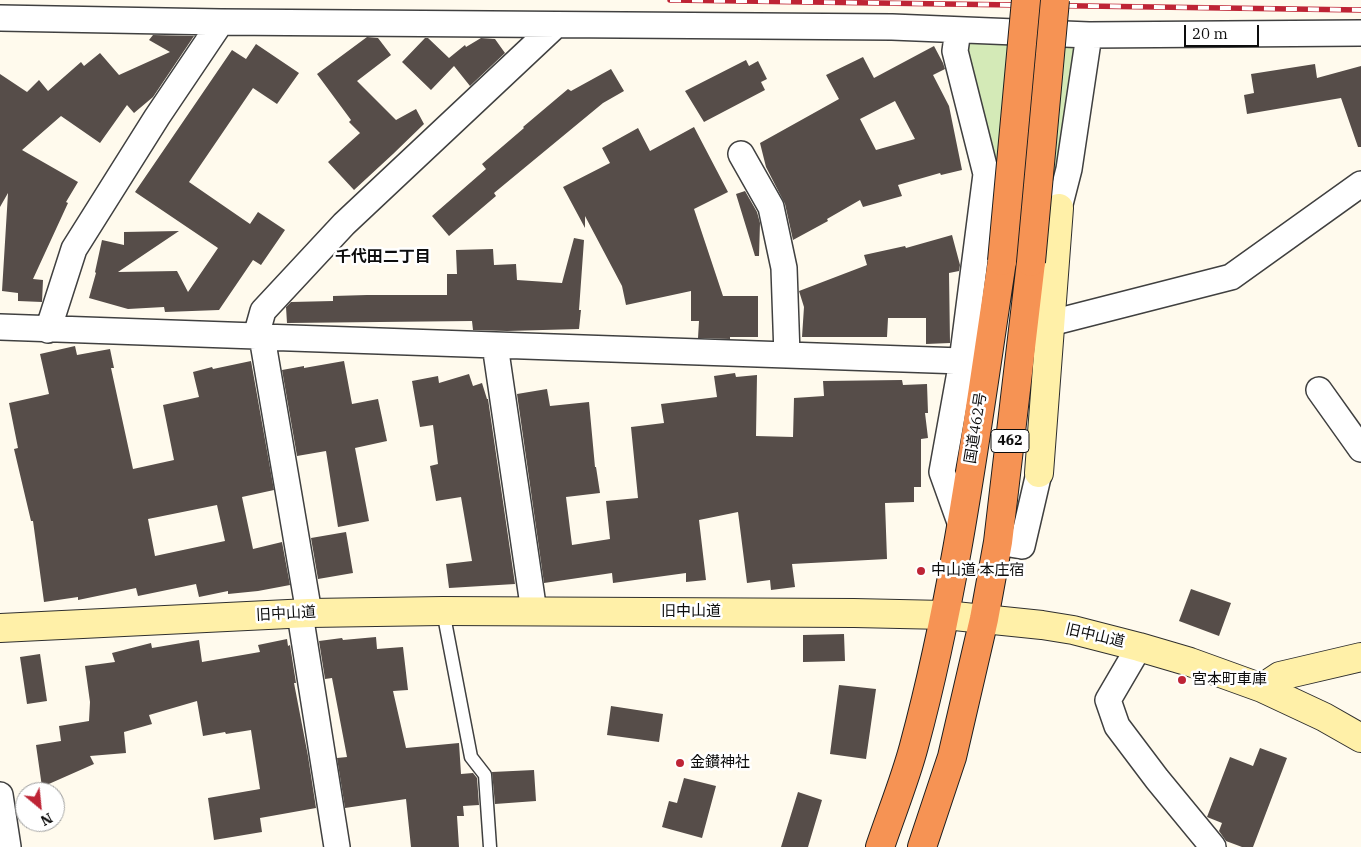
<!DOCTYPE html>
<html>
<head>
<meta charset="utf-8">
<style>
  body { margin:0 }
  #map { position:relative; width:1361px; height:847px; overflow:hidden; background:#fffaed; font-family:"IBM Plex Serif",serif }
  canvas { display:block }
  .north { position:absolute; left:15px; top:782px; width:50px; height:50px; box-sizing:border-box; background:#fff; border:1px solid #9e9e9e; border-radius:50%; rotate:152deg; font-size:14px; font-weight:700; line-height:20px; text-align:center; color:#0d0d0d }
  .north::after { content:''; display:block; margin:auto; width:18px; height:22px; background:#be2435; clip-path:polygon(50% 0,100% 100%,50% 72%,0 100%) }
  .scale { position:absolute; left:1184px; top:25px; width:75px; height:22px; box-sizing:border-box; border:2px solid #0d0d0d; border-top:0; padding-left:6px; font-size:15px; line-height:18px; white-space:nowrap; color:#0d0d0d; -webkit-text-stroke:4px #fff; paint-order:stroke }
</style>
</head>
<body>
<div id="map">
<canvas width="1361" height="847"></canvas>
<div class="north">N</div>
<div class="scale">20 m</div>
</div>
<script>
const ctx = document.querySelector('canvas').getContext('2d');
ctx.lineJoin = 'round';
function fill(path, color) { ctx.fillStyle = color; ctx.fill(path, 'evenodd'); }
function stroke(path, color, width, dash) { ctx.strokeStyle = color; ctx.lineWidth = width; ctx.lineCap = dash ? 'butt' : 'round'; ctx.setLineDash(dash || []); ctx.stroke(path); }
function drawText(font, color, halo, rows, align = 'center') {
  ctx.font = font + ' "IBM Plex Serif","Noto Sans JP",serif'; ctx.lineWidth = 5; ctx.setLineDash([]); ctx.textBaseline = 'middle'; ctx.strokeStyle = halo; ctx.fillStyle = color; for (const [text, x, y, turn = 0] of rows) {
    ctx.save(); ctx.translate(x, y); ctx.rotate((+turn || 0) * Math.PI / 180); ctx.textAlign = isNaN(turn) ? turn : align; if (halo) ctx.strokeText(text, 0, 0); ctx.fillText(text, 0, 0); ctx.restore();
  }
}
fill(new Path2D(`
  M 1077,42 L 1050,240 L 988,237 L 962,59 L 970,43 Z`), '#d4eab7');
fill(new Path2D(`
  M 153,35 L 194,36 L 153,97 L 134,113 L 127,105 L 100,143 L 61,116 L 22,150 L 78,182 L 66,202 L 68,203 L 33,279 L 43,280 L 42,302 L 18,301 L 18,293 L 2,291 L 8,193 L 0,207 L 0,74 L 27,92 L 39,80 L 48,91 L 81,62 L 84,66 L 100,53 L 119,75 L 170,52 L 149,40 Z
  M 367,37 L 378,38 L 391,55 L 357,81 L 396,120 L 416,109 L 424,124 L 393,154 L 354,190 L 328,162 L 360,133 L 349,122 L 351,120 L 317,74 Z
  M 425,38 L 428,38 L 449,58 L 465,45 L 466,47 L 481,38 L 495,39 L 505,53 L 470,86 L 454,66 L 431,90 L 402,62 Z
  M 256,44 L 299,73 L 277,104 L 253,88 L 189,182 L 250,224 L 258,212 L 285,230 L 261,265 L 253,260 L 219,310 L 165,312 L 164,307 L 128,309 L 89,298 L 96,273 L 95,272 L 102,240 L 124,245 L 124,232 L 179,231 L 118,272 L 177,271 L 188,292 L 218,248 L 135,192 L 232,50 L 246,59 Z
  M 934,46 L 943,63 L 945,69 L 933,75 L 949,106 L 962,170 L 941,175 L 940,173 L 898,185 L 902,196 L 863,207 L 860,200 L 827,219 L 828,221 L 793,240 L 785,204 L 766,167 L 760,143 L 839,99 L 826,75 L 863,57 L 874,78 ZM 895,101 L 915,139 L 876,150 L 860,119 Z
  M 746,60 L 749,66 L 758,61 L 767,79 L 761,82 L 765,90 L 704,122 L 685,91 Z
  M 1315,64 L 1317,78 L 1361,66 L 1361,147 L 1358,147 L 1341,98 L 1247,114 L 1244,95 L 1254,93 L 1251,74 Z
  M 611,69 L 624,91 L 603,103 L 494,193 L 496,196 L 449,236 L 432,216 L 486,169 L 482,164 L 524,128 L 523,127 L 568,89 L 571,91 Z
  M 694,127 L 728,192 L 694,209 L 723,296 L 758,296 L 758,337 L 730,337 L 730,339 L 698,338 L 699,321 L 691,321 L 691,291 L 626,305 L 622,286 L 585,216 L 585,228 L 563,187 L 610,163 L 602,148 L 638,128 L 650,151 Z
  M 745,191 L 757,212 L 760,223 L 759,256 L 755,256 L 736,194 Z
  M 952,235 L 960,265 L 959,271 L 949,273 L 950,343 L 926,344 L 926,318 L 888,318 L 887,337 L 802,337 L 804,307 L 799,291 L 867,265 L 864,255 L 905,246 L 906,248 Z
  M 574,238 L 584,240 L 579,310 L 581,310 L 579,329 L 507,331 L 473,330 L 472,321 L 287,323 L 286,307 L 291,302 L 333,301 L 333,296 L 367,295 L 447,295 L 447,274 L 457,274 L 456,250 L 493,249 L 494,265 L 516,264 L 517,280 L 562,283 Z
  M 75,346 L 77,355 L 110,349 L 114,368 L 111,368 L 133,469 L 174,460 L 163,405 L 199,397 L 193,372 L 212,367 L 213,369 L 251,361 L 274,490 L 242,497 L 253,549 L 282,542 L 290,585 L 258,591 L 228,594 L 228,591 L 199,597 L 196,584 L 138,596 L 136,588 L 78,600 L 78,597 L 44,602 L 33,521 L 31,521 L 14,449 L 18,448 L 9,403 L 49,394 L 40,354 ZM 217,505 L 225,541 L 155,556 L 148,519 Z
  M 344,361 L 352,404 L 378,399 L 387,441 L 355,448 L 369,521 L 338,527 L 326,451 L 297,456 L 282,370 L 304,366 L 304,368 Z
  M 735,373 L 736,377 L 757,375 L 756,436 L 793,437 L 794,398 L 824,396 L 823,381 L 902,380 L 903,385 L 927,384 L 928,413 L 925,413 L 928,438 L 921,439 L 921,487 L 914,487 L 914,502 L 885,503 L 887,559 L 792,564 L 795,587 L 771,590 L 770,580 L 747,583 L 738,512 L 699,520 L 706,580 L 686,582 L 686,573 L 613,583 L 612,573 L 544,583 L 517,394 L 547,389 L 550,406 L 589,402 L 595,467 L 596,467 L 600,493 L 566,497 L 572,545 L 610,539 L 606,501 L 638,498 L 631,427 L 664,423 L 661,404 L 717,397 L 714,376 Z
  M 469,374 L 473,386 L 482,383 L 487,399 L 488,399 L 515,584 L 449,588 L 446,564 L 472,561 L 461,497 L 436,501 L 430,466 L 438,464 L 433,425 L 420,427 L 412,381 L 438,376 L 439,383 Z
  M 346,532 L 353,573 L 318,579 L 311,538 Z
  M 1191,589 L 1231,603 L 1219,636 L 1179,621 Z
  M 844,634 L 845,661 L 803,662 L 803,635 Z
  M 376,637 L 377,649 L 403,647 L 408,690 L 393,691 L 406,748 L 459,743 L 461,774 L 473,773 L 477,778 L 479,805 L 463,806 L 464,816 L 457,816 L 459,847 L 411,847 L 406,799 L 345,808 L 337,758 L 347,757 L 332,678 L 325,679 L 319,641 L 342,638 L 343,640 Z
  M 287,639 L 288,646 L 290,645 L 296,683 L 294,683 L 308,756 L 316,808 L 260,818 L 262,832 L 214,840 L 208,798 L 260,789 L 251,730 L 226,734 L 225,732 L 203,736 L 197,701 L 149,715 L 152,724 L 124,732 L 126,753 L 90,756 L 94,764 L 42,787 L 36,745 L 61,741 L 59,726 L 89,721 L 90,702 L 85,666 L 115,662 L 112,653 L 151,643 L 152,648 L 199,640 L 202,662 L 260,652 L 258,645 Z
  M 40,654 L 47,701 L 27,704 L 20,657 Z
  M 839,685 L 876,689 L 866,759 L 830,754 Z
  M 611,706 L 663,714 L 659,742 L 607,735 Z
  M 1260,748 L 1287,758 L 1253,847 L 1242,847 L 1226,841 L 1219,831 L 1222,823 L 1207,817 L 1230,757 L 1253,766 Z
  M 534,770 L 536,801 L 495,804 L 492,772 Z
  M 684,778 L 716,786 L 702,838 L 662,827 L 669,801 L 677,803 Z
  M 798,792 L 822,800 L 808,847 L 781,847 Z`), '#564d49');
const lane = new Path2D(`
  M 443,611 L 471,757 L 485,775 L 490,847`);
const street = new Path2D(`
  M 0,18 L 221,22 L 892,27 L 1089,35 L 1361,33
  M 958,30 L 955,51 L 986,174 L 962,361 L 942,472 L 961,525
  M 741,154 L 771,207 L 784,268 L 787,355
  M 1059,208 L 1069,169 L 1089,35
  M 1051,323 L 1231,277 L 1361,184
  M 0,327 L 256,336 L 262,337 L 962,361
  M 48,330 L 74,249 L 157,117 L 221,22
  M 256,336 L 263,311 L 344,224 L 556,25
  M 262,337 L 309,613
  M 495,345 L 534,612
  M 1319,390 L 1361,449
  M 998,542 L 1022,546 L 1039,473
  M 300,614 L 337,847
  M 1139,647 L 1108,700 L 1117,726 L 1157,779 L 1213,847
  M 0,795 L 8,847`);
const secondary = new Path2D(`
  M 1039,473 L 1059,208
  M 0,628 L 309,613 L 443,611 L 854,613 L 945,615 L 1042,625 L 1073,630 L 1139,647 L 1190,662 L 1262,688 L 1324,717 L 1361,738
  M 1262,688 L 1280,676 L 1361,657`);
const highway = new Path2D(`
  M 880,847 C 891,814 905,780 914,746 C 957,587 977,424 1002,261
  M 922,847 L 952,757 L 984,619 L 998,542 L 1031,262`);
stroke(lane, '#404040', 15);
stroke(street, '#404040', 28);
stroke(secondary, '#2f2f2f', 30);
stroke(highway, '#1e1e1e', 30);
stroke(lane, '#fff', 12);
stroke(street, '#fff', 25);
stroke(secondary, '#fff0a8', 28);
stroke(highway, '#f69354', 28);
const rail = new Path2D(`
  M 670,0 L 1361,10`);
stroke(rail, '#be2435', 5.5);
stroke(rail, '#fff', 4, [11]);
const highwayBridge = new Path2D(`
  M 1002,261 L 1026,0
  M 1031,262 L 1055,0`);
stroke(highwayBridge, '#1e1e1e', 30, []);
stroke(highwayBridge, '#f69354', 28);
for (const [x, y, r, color] of [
  [921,571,5,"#be2435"],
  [1182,680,5,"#be2435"],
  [680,763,5,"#be2435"]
]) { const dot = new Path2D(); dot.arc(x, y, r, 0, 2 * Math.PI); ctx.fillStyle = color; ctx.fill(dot); stroke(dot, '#fff', 2); }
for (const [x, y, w] of [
  [1010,441,38]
]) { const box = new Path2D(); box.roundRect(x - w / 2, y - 11.5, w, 23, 4); ctx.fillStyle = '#fff'; ctx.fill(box); stroke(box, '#0d0d0d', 1); }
drawText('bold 14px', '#0d0d0d', null, [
  ["462",1010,441]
]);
drawText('15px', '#0d0d0d', '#fff', [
  ["国道462号",976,428,-81],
  ["旧中山道",691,612],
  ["旧中山道",286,614,-3],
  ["旧中山道",1095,636,13]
]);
drawText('15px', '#0d0d0d', '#fff', [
  ["中山道 本庄宿",931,571],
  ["宮本町車庫",1192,680],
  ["金鑚神社",690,763]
], 'left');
drawText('bold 16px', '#0d0d0d', '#fff', [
  ["千代田二丁目",383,257]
]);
</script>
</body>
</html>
